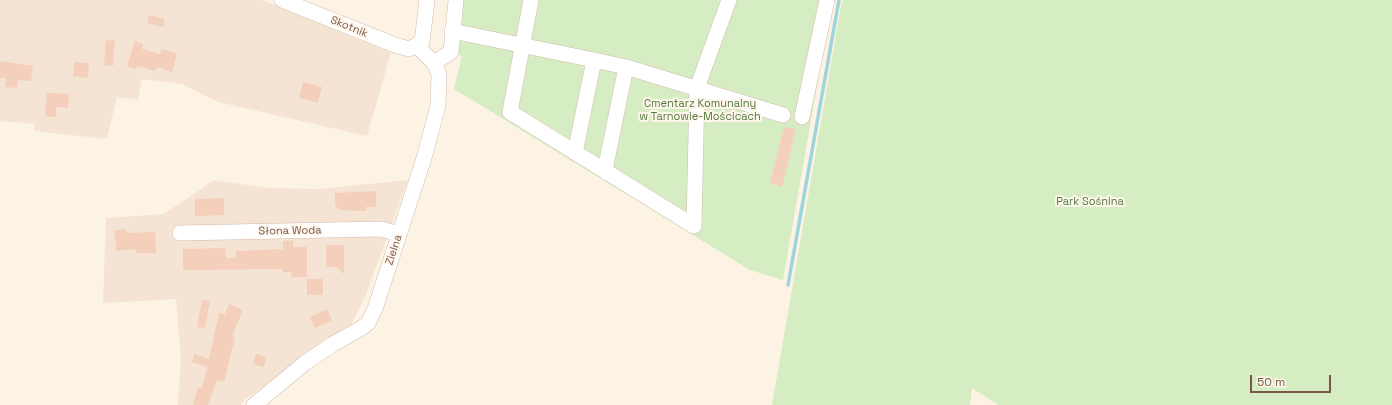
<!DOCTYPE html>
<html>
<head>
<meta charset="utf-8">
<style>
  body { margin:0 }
  #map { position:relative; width:1392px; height:405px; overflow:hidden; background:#fdf3e5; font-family:"Space Grotesk",sans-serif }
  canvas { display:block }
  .scale { position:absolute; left:1250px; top:375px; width:81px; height:18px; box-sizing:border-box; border:2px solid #785749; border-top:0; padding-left:5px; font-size:12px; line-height:14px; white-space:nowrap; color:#785749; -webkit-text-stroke:3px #fff7ed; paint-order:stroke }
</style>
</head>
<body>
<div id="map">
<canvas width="1392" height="405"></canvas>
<div class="scale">50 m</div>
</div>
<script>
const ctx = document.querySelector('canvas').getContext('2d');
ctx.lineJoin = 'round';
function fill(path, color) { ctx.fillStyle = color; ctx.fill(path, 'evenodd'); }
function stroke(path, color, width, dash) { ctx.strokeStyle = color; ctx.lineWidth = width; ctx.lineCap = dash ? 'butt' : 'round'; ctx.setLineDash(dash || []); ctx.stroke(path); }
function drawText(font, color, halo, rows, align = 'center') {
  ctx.font = font + ' "Space Grotesk",sans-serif'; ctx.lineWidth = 4; ctx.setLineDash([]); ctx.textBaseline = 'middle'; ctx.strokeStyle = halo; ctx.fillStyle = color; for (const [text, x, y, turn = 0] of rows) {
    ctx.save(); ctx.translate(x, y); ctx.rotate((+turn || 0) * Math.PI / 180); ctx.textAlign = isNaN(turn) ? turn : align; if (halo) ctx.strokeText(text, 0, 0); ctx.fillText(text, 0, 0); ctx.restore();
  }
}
fill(new Path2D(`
  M 0,0 L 262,0 L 391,53 L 367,136 L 218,102 L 182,84 L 142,79 L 138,100 L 117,97 L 107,139 L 34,131 L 35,124 L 0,121 Z
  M 214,180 L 268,188 L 320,189 L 408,180 L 365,297 L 351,325 L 244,400 L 241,405 L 178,405 L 181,359 L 176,299 L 103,303 L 106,218 L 164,214 Z`), '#f5e4d3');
fill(new Path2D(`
  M 451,0 L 832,0 L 783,280 L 750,270 L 454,89 L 462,56 L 451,52 Z
  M 842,0 L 1392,0 L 1392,405 L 998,405 L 972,388 L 970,405 L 772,405 Z`), '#d6ecc3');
stroke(new Path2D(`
  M 788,285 L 839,0`), '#9ed5db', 3.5);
fill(new Path2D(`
  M 149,15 L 165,19 L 163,27 L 147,23 Z
  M 106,40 L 115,41 L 113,66 L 104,65 Z
  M 135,41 L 143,44 L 142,49 L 160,54 L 162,49 L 177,53 L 172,72 L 157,67 L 156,71 L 137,66 L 136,69 L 127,66 Z
  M 0,61 L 33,66 L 31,81 L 18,80 L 17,88 L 5,87 L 6,78 L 0,78 Z
  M 74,62 L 89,63 L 88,78 L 73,76 Z
  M 303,82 L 322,87 L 318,103 L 299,98 Z
  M 47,93 L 69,94 L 68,108 L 56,107 L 56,117 L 45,116 Z
  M 784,127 L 796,129 L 782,187 L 770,183 Z
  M 376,191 L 376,207 L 366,207 L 366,211 L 340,210 L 335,205 L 335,193 Z
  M 224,198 L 224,215 L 195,216 L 195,199 Z
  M 126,229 L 127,233 L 155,232 L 156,253 L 136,253 L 136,249 L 117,251 L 114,231 Z
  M 293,240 L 293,247 L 307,247 L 307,277 L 292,277 L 291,272 L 283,272 L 283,269 L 183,270 L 183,249 L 225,248 L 226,258 L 235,258 L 236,251 L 283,249 L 283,241 Z
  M 326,245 L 344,245 L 344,274 L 337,267 L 326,267 Z
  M 307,279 L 323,279 L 323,295 L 307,295 Z
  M 202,300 L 210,301 L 205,328 L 197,327 Z
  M 229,304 L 243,310 L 232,336 L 235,337 L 224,382 L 217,380 L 208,405 L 193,405 L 198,387 L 202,388 L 207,367 L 192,362 L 194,354 L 209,359 L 219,313 L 225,314 Z
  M 327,309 L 332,320 L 315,328 L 310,317 Z
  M 256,354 L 266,357 L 264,367 L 253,364 Z`), '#f4cfbb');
const minor = new Path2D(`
  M 282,0 L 395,45 L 409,49 L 422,42 L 427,0
  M 531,0 L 510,112 L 694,226 L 697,88 L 729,0
  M 452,31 L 594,60
  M 434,63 L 451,52 L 456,0
  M 802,117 L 827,0
  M 575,153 L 594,60 L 626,67
  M 607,173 L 606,165 L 626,67 L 783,115
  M 180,233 L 381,229 L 399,234
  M 254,405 L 305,363 L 333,344 L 360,329 L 368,323 L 375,309 L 424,158 L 438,106 L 439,74 L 434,63 L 417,46`);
stroke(minor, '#d2bbad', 16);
stroke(minor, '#fff', 15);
drawText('11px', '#785749', '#fff7ed', [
  ["Skotnik",349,27,22],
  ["Słona Woda",290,231,-1],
  ["Zielna",394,250,-72]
]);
drawText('11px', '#52793d', '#fff7ed', [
  ["Cmentarz Komunalny",700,104],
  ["w Tarnowie-Mościcach",700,117],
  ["Park Sośnina",1090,202]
]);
</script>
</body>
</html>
